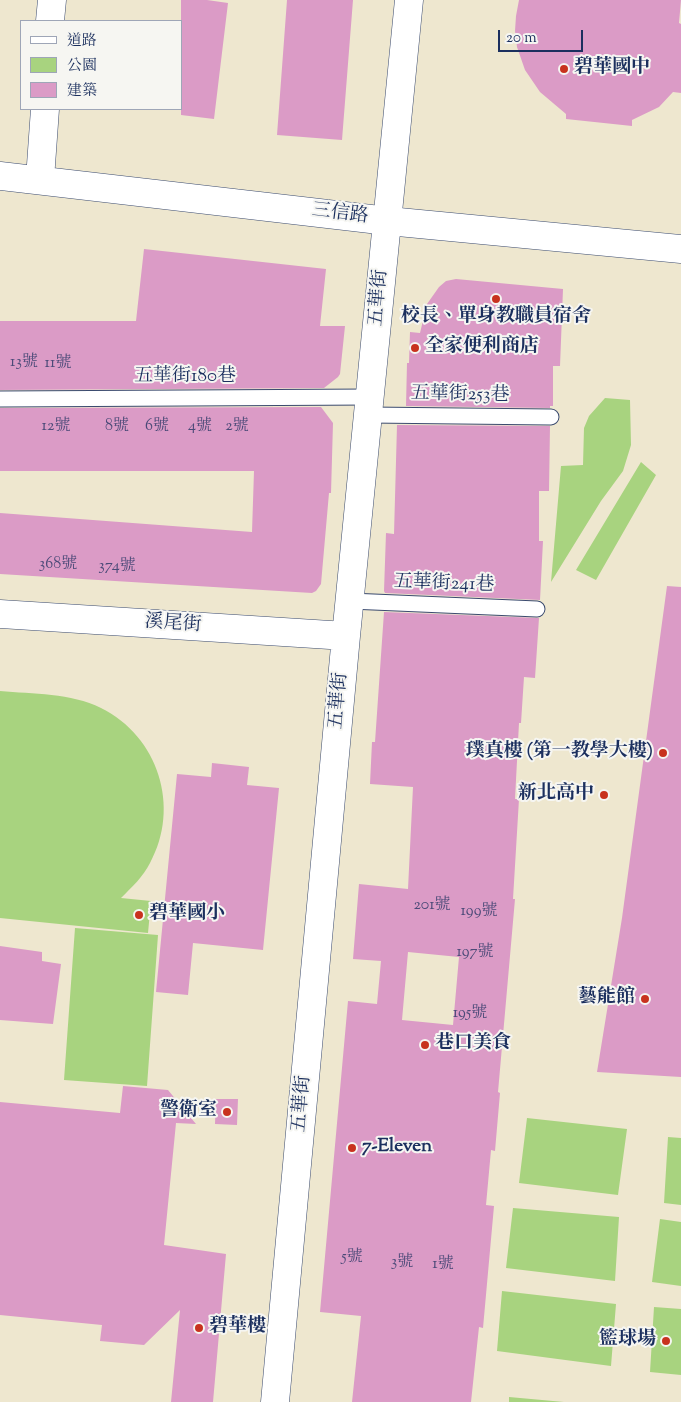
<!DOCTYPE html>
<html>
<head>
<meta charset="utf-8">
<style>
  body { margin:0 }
  #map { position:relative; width:681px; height:1402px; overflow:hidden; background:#eee7cf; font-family:"Sorts Mill Goudy","Noto Serif TC",serif }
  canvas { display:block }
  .legend { position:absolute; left:20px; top:20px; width:162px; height:90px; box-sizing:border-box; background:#f6f6f2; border:1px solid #9ea6b7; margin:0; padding:6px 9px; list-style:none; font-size:15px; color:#1b2f5e }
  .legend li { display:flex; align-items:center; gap:10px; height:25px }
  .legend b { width:25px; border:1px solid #9ea6b7 }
  .scale { position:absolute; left:498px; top:30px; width:85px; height:22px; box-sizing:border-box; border:2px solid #1b2f5e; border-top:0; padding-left:6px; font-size:15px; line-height:18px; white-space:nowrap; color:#1b2f5e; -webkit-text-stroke:4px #f6f6f2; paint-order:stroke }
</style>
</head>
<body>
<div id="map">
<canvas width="681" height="1402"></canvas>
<ul class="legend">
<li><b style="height:6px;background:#fff"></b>道路</li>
<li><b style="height:14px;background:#a8d37f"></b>公園</li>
<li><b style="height:14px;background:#db9bc6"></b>建築</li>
</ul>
<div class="scale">20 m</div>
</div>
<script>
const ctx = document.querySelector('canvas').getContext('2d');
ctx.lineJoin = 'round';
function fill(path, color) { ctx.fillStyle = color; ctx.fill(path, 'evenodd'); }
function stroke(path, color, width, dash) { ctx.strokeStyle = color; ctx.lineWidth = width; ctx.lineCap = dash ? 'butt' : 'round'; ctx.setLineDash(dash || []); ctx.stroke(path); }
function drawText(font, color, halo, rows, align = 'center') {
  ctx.font = font + ' "Sorts Mill Goudy","Noto Serif TC",serif'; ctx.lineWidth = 4; ctx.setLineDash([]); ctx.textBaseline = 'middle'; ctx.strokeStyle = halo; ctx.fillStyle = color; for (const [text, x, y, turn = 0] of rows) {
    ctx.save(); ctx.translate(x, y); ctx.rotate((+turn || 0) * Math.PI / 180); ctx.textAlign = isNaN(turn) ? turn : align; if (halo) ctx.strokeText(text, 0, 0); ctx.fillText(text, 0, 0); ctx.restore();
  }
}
fill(new Path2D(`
  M 605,398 L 630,400 L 631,445 L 623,471 L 601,501 L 551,582 L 561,466 L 583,465 L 584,428 L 589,416 Z
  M 641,462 L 656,475 L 596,580 L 576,570 Z
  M 0,691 C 33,694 71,693 101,708 C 158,736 181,807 150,863 C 143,877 132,887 121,898 L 151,901 L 148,933 L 0,918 Z
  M 75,928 L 158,935 L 147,1086 L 64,1080 Z
  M 527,1118 L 627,1129 L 618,1195 L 519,1183 Z
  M 668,1137 L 681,1138 L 681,1205 L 664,1203 Z
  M 513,1208 L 619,1217 L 615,1281 L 506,1268 Z
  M 660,1219 L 681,1222 L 681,1286 L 652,1282 Z
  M 502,1291 L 616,1304 L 611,1366 L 497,1351 Z
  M 654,1307 L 681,1309 L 681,1375 L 650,1372 Z
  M 509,1397 L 564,1402 L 509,1402 Z`), '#a8d37f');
fill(new Path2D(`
  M 181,0 L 207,0 L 228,3 L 214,119 L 181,115 Z
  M 287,0 L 353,0 L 342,140 L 277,135 Z
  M 519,0 L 681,0 L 679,23 L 681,24 L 681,93 L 673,92 L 659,107 L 632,120 L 632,126 L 566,119 L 566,114 L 540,92 L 525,70 L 517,47 L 515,31 L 516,16 Z
  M 144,249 L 326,269 L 320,326 L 345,326 L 340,374 L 338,377 L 324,388 L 0,390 L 0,321 L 136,321 Z
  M 456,279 L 563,289 L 560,366 L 553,366 L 553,406 L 550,406 L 550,408 L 406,406 L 407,363 L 409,363 L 410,332 L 420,333 L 427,304 L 439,287 L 446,281 Z
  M 321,407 L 333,423 L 331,493 L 329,493 L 321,584 L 316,591 L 312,593 L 0,574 L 0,513 L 252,532 L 254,471 L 0,471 L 0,408 Z
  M 397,425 L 550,426 L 549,491 L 539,491 L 539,541 L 543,541 L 540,600 L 385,593 L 384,591 L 386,533 L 394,534 Z
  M 667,586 L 681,587 L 681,1077 L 597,1072 L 622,918 Z
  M 384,612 L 539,618 L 535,678 L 524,677 L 521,723 L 519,723 L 515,799 L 519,799 L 513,899 L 515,899 L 498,1092 L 500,1093 L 495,1151 L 491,1150 L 486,1205 L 494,1206 L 483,1328 L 479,1327 L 471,1402 L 352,1402 L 361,1316 L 320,1312 L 348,1001 L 377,1004 L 381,961 L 353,959 L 359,884 L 408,889 L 413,787 L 370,784 L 372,742 L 375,742 ZM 408,952 L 459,957 L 453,1025 L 402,1020 Z
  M 212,763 L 249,767 L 247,785 L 279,788 L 263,950 L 193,943 L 188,995 L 156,992 L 177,774 L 211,777 Z
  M 0,946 L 42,952 L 42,961 L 61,964 L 53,1024 L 0,1020 Z
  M 123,1086 L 168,1090 L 196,1124 L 176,1123 L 164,1245 L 226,1254 L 213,1402 L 171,1402 L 180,1310 L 144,1345 L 100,1341 L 102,1325 L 0,1315 L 0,1102 L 120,1113 Z
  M 216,1099 L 238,1099 L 237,1125 L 215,1124 Z`), '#db9bc6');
const lane = new Path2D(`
  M 0,399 L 371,397
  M 369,415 L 551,417
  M 350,601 L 537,609`);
const street = new Path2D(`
  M 50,21 L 52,0
  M 0,176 L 388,221 L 681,249
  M 40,179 L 45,109`);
const secondary = new Path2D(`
  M 0,614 L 346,636
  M 275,1402 L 346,636 L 409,0`);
stroke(lane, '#3b4b6f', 17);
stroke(street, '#3b4b6f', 29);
stroke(secondary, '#3b4b6f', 29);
stroke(lane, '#fff', 15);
stroke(street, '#fff', 28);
stroke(secondary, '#fff', 28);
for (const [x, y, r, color] of [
  [564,69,5,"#c8321e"],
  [496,299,5,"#c8321e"],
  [415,348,5,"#c8321e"],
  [663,753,5,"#c8321e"],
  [604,795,5,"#c8321e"],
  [139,915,5,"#c8321e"],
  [645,999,5,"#c8321e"],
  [425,1045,5,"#c8321e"],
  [227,1112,5,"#c8321e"],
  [352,1148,5,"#c8321e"],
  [199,1328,5,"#c8321e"],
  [666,1341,5,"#c8321e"]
]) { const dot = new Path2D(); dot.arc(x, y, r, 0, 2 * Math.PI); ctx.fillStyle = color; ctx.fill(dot); stroke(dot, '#f6f6f2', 2); }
drawText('16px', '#4b4a78', null, [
  ["13號",24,363],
  ["11號",58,364],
  ["12號",56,427],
  ["8號",117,427],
  ["6號",157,427],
  ["4號",200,427],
  ["2號",237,427],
  ["368號",58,565],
  ["374號",117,567],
  ["201號",432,906],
  ["199號",479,912],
  ["197號",475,953],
  ["195號",470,1014],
  ["5號",352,1258],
  ["3號",402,1263],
  ["1號",443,1265]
]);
drawText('bold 19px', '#1b2f5e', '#f6f6f2', [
  ["碧華國中",574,69],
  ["校長、單身教職員宿舍",496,318,"center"],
  ["全家便利商店",425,348],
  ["璞真樓 (第一教學大樓)",653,753,"right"],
  ["新北高中",594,795,"right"],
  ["碧華國小",149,915],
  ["藝能館",635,999,"right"],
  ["巷口美食",435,1045],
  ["警衛室",217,1112,"right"],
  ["7-Eleven",362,1148],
  ["碧華樓",209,1328],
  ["籃球場",656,1341,"right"]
], 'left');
drawText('19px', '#1b2f5e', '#f6f6f2', [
  ["三信路",340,215,7],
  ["五華街",380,298,-85],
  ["五華街180巷",185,378],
  ["五華街253巷",460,396,1],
  ["五華街241巷",444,585,2],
  ["溪尾街",173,625,4],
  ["五華街",340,701,-85],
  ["五華街",303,1104,-85]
]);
</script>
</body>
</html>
